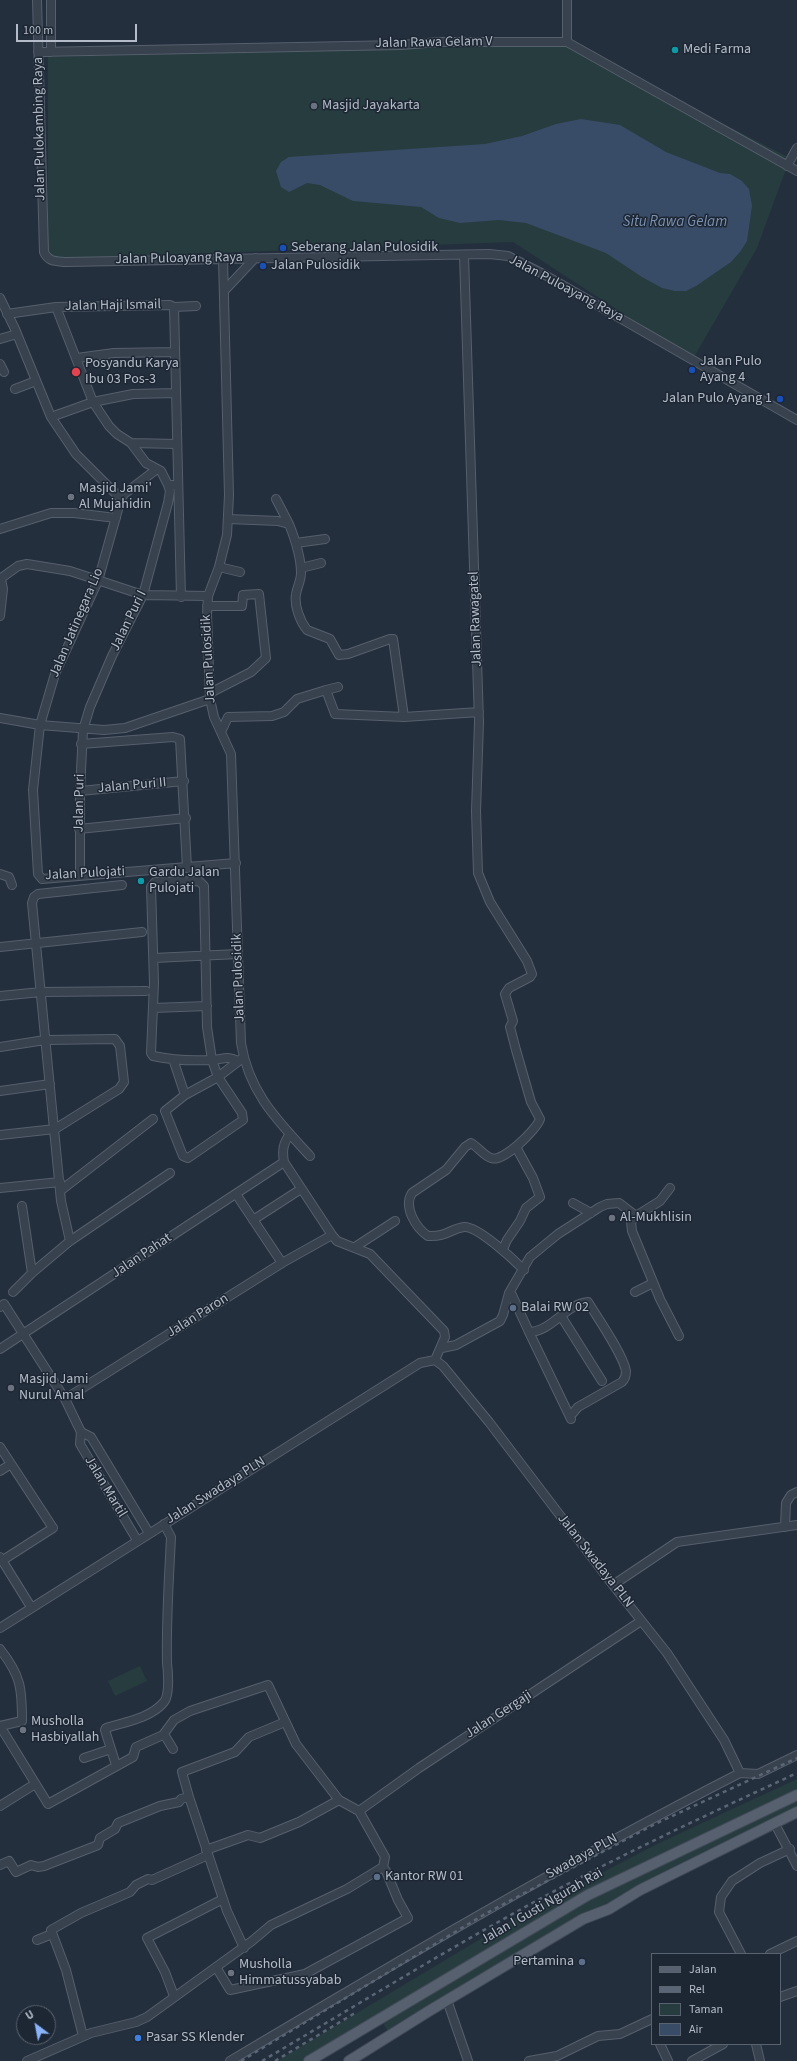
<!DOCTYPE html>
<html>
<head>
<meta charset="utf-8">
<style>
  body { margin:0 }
  #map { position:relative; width:797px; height:2061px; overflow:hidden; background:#242f3e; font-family:"Source Sans 3",sans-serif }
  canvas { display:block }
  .legend { position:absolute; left:651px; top:1953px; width:130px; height:92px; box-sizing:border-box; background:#1d2633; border:1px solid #59626f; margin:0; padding:5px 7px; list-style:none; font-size:12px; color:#b4bcc9 }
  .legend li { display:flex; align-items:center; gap:8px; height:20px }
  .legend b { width:20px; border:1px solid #59626f }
  .north { position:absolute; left:16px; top:2005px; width:40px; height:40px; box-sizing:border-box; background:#1d2633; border:1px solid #59626f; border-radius:50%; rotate:328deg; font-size:11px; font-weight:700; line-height:16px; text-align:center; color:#b4bcc9 }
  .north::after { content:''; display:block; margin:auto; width:14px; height:18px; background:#8ab4f8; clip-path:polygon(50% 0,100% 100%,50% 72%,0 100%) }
  .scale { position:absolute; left:16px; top:24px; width:121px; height:18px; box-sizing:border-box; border:2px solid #b4bcc9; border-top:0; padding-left:5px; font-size:12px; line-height:14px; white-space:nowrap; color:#b4bcc9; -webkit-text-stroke:3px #1d2633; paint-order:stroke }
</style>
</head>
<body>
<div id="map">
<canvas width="797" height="2061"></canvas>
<ul class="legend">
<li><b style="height:5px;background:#56606e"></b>Jalan</li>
<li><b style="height:5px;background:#5a6575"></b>Rel</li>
<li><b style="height:11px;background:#263c3f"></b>Taman</li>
<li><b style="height:11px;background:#394c67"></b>Air</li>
</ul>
<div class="north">U</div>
<div class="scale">100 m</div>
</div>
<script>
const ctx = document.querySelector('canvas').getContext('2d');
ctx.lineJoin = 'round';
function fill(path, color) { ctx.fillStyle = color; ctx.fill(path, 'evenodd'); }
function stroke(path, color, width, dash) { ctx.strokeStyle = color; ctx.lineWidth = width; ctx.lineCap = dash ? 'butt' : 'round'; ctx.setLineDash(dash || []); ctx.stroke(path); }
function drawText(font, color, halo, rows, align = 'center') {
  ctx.font = font + ' "Source Sans 3",sans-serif'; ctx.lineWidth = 3; ctx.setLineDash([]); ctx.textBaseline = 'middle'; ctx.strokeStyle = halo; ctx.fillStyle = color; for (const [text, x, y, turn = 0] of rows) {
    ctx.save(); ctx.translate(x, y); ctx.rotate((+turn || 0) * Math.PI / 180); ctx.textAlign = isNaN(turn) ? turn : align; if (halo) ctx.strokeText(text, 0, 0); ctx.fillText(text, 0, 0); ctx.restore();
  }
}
fill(new Path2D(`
  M 568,45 L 790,158 L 757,248 L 693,359 L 513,242 L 48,259 L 48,57 Z
  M 140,1666 L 147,1681 L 115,1696 L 108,1681 Z
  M 797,1779 L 797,1795 L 588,1895 L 308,2061 L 277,2061 L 517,1917 L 657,1844 Z
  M 797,1800 L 797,1812 L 640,1890 L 390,2035 L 383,2023 L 591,1899 Z`), '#263c3f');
fill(new Path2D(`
  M 581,119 L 620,125 L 666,152 L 720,173 L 730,174 L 742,181 L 749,189 L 752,206 L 747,241 L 740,252 L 731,262 L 696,286 L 686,291 L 675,291 L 662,288 L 642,277 L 606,253 L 526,223 L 499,220 L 460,223 L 439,218 L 421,207 L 353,201 L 320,185 L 307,183 L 289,192 L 281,187 L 276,171 L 281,162 L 289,157 L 485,144 L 522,136 L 556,124 Z`), '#394c67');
const minor = new Path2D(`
  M 37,0 L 44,252 C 48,262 56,261 66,262 L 489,254 L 508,256 L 545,275 L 797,420
  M 51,0 L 51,52
  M 567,42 L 567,0
  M 38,52 L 401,45 L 440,42 L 567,42 L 797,171
  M 787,166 L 797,148
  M 464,255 L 479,722 L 476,811 L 478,873 L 490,902 L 527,961 L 532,974 L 530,977 L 509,988 L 505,994 L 513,1021 L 510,1027 L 516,1050 L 531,1102 L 540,1119 C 537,1129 503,1163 491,1158 C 484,1156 478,1147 471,1143 L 465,1147 L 446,1170 L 412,1193 C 403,1207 416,1228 428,1236 C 447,1237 450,1229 464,1227 C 478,1226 514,1260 524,1270
  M 223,259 L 229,495 L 227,535 L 219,567 L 208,596 L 207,615 L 210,699 L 214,717 L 231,754 L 241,1043 C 249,1093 278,1121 310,1156
  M 224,291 L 255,258
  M 0,298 L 15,329 L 51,417 L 76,454 L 121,499
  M 56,307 L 93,402 L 109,426 L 117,434 L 131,443 L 146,463 L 161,471 L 168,485 L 173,485
  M 174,307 L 196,306
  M 7,314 L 56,307 L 170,305 L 174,307 L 181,597
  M 0,339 L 17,334
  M 77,358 L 114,353 L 175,352
  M 0,364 L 4,372
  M 15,389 L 36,381
  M 51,417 L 93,402 L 133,394 L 176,393
  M 131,443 L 177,444
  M 157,469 L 124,494 L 121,499 L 98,581 L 55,674 L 40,725 L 33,790 L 38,874 L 42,879 L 236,863
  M 276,499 L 289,524
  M 228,519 L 278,521 L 289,524 C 295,539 301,557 301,573 C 301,581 297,587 296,594 C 294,606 300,621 307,630 L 330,639 L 339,655 L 348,654 L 390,639 L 393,639 L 404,717
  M 0,529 L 51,513 L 74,513 L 116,518
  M 296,543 L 325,539
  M 219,567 L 240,572
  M 301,568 L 321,563
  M 0,579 L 18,566 L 27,564 L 70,571 L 143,595 L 208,596
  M 207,606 L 242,606 L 243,595 L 259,594 L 266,658 L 251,672 L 210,693
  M 0,616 L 3,589 L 1,579
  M 326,690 L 338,687
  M 0,718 L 40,725 L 104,730 L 125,728 L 210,699
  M 222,730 L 228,717 L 272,716 L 284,712 L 297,699 L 326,690 L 335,714 L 404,717 L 479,712
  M 81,744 L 173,737 L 180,739 L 187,868
  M 80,791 L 184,781
  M 79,829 L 186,818
  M 0,874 L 9,877 L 12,885
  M 80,876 L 80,791 L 83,730 L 90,707 L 112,656 L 143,595 L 168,503 L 170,491 L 168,485
  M 0,947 L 142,932
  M 154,958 L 238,954
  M 0,996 L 41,992 L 146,991
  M 153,1008 L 207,1006
  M 0,1047 L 45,1040 L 115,1039 L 120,1046 L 124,1082 L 119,1089 L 55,1129 L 0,1135
  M 173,1059 L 185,1095
  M 238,1061 C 225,1055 223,1060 210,1060 C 191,1061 172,1060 153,1056 L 151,1053 L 154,983 L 151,887 L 155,882 L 199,881 L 204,886 L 207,1027 L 212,1060 L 218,1077 L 185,1095 L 165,1111 L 183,1156 L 188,1158 L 243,1120 L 242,1113 L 218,1077 L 244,1057
  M 0,1091 L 50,1084
  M 290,1134 C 283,1143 282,1151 284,1162 L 332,1235 L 337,1241 L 370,1254 L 444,1331 L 445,1337 L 435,1360
  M 0,1188 L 60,1182
  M 60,1191 L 153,1119
  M 236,1194 L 282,1263
  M 573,1203 L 591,1213
  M 22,1206 L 32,1273
  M 636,1216 L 631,1222 L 632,1231 L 660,1299 L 679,1336
  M 253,1220 L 301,1189
  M 70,1241 L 61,1201 L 32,903 L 34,897 L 38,894 L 122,885
  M 355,1247 L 395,1221
  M 503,1249 L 507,1240 L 520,1221 L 526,1208 L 540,1197 L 533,1178 L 516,1147
  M 13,1292 L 32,1273 L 70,1241 L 170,1173
  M 635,1292 L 653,1283
  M 509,1293 L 512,1295 L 529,1332 C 551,1332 566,1304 588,1302 C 597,1317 623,1354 626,1371 C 626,1375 625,1379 622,1382 L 578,1407 L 573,1413
  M 0,1307 L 4,1304 L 65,1399 L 81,1432 L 80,1444 L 137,1540
  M 561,1316 L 602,1381
  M 529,1332 L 571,1419
  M 442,1348 L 456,1345 L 500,1321 L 503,1315 L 509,1293 L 530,1257 L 558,1234 L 600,1207 L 607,1204 L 619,1203 L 636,1216 L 660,1201 L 670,1188
  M 0,1349 L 284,1162
  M 65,1399 L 282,1263 L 332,1235
  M 81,1432 L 91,1437 L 149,1533
  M 0,1447 L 53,1528 L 3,1560
  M 0,1471 L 11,1464
  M 785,1527 L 786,1503 L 791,1495 L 797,1492
  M 0,1557 L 31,1607
  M 613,1585 L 677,1542 L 797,1525
  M 0,1628 L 420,1363 L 435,1360 L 443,1366 L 489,1422 L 613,1585 L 667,1653 L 724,1740 L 740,1773
  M 0,1649 C 21,1676 22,1688 22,1721 L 0,1726 L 48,1804 L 133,1757 L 136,1747 L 163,1735 L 174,1720 L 190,1711 L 268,1685 L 296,1744 L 339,1800 L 359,1811 L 385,1857 L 383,1867 L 347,1889 L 271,1925 L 252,1941 L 147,2017 L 136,2022 L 91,2033 L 27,2061
  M 164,1734 L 173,1749
  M 84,1758 L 111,1749
  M 116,1765 L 105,1730 L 106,1728 C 125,1722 151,1718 164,1702 C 170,1695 168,1671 167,1663 C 166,1621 169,1579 171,1537 L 164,1524
  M 189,1797 L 227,1911 L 244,1948
  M 0,1806 L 35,1784
  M 359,1811 L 419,1768 L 641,1621
  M 775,1824 L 797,1866
  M 206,1850 L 248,1835 L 260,1838 L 299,1822 L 339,1800
  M 0,1865 L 9,1861 L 16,1872 L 31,1865 L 38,1867 L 44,1866 L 98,1845 L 100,1838 L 115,1829 L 118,1823 L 160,1806 L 179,1802 L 181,1799 L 189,1797 L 182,1772 L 235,1752 L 249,1737 L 285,1722
  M 37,1940 L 52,1934
  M 741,1954 L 719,1912 L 721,1897 L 732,1881 L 760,1863 L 790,1849
  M 770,1954 L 797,1941
  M 216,1967 L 230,1990 L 305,1974 L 408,1918 L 398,1900 L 386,1871 L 383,1867
  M 174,1996 L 165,1972 L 147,1938 L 223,1899
  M 780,1997 L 797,1991
  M 447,2000 L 468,2061
  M 83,2036 L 66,1970 L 51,1930 L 81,1913 L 130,1892 L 136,1885 L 148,1879 L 152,1880 L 208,1855
  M 660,2044 L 668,2061
  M 756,2044 L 760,2061
  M 230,2061 C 398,1961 566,1862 740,1773 L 758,1774 L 797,1755
  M 529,2061 L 557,2056 L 598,2036 L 620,2034 L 652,2019
  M 692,2061 L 723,2044`);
const major = new Path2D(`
  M 309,2061 L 588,1895 L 797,1795
  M 349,2061 L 429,2011 L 583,1919 L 609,1909 L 640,1890 L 797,1812`);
stroke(minor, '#565f6c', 10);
stroke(major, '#414a57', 12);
stroke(minor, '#38414e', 8);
stroke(major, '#56606e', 10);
stroke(new Path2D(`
  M 241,2061 L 485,1914 L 655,1824 L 797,1758
  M 262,2061 C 357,2005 451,1947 547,1895 C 629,1851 713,1812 797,1773
  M 275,2061 L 355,2013`), '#5a6575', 2.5, [4, 4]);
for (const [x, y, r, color] of [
  [675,50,4,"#0f9aa8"],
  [314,106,4,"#6b7280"],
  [283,248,4,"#1a4fb4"],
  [263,266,4,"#1a4fb4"],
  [692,370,4,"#1a4fb4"],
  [76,372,5,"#e0444e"],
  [780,399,4,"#1a4fb4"],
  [71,497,4,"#6b7280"],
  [141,881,4,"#0f9aa8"],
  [612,1218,4,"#6b7280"],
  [513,1308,4,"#5c6f8a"],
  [11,1388,4,"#6b7280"],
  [23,1730,4,"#6b7280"],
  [377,1877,4,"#5c6f8a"],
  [582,1962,4,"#5c6f8a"],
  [231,1973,4,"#6b7280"],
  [138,2038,4,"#3f7fe0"]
]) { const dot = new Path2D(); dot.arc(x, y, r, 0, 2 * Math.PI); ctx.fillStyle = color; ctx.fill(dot); stroke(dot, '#1d2633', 1.5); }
drawText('14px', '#b4bcc9', '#1d2633', [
  ["Jalan Rawa Gelam V",434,43,-1],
  ["Jalan Pulokambing Raya",40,129,-91],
  ["Jalan Puloayang Raya",179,259,-1],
  ["Jalan Puloayang Raya",566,289,28],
  ["Jalan Haji Ismail",113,306,-1],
  ["Jalan Rawagatel",476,619,-92],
  ["Jalan Puri I",129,621,-64],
  ["Jalan Jatinegara Lio",77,623,-67],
  ["Jalan Pulosidik",209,659,-93],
  ["Jalan Puri II",132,786,-5],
  ["Jalan Puri",80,803,-89],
  ["Jalan Pulojati",85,874,-3],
  ["Jalan Pulosidik",239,978,-92],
  ["Jalan Pahat",142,1256,-34],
  ["Jalan Paron",198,1316,-32],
  ["Jalan Martil",105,1487,59],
  ["Jalan Swadaya PLN",216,1491,-32],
  ["Jalan Swadaya PLN",595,1561,52],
  ["Jalan Gergaji",499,1715,-33],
  ["Swadaya PLN",582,1857,-29],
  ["Jalan I Gusti Ngurah Rai",542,1907,-30]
]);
drawText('14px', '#b4bcc9', '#1d2633', [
  ["Medi Farma",683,50],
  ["Masjid Jayakarta",322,106],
  ["Seberang Jalan Pulosidik",291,248],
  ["Jalan Pulosidik",271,266],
  ["Jalan Pulo",700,362],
  ["Ayang 4",700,378],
  ["Posyandu Karya",85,364],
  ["Ibu 03 Pos-3",85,380],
  ["Jalan Pulo Ayang 1",772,399,"right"],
  ["Masjid Jami'",79,489],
  ["Al Mujahidin",79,505],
  ["Gardu Jalan",149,873],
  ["Pulojati",149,889],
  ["Al-Mukhlisin",620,1218],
  ["Balai RW 02",521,1308],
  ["Masjid Jami",19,1380],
  ["Nurul Amal",19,1396],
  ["Musholla",31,1722],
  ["Hasbiyallah",31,1738],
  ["Kantor RW 01",385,1877],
  ["Pertamina",574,1962,"right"],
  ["Musholla",239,1965],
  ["Himmatussyabab",239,1981],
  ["Pasar SS Klender",146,2038]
], 'left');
drawText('italic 15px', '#7c92b1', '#1d2633', [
  ["Situ Rawa Gelam",675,223]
]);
</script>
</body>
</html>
